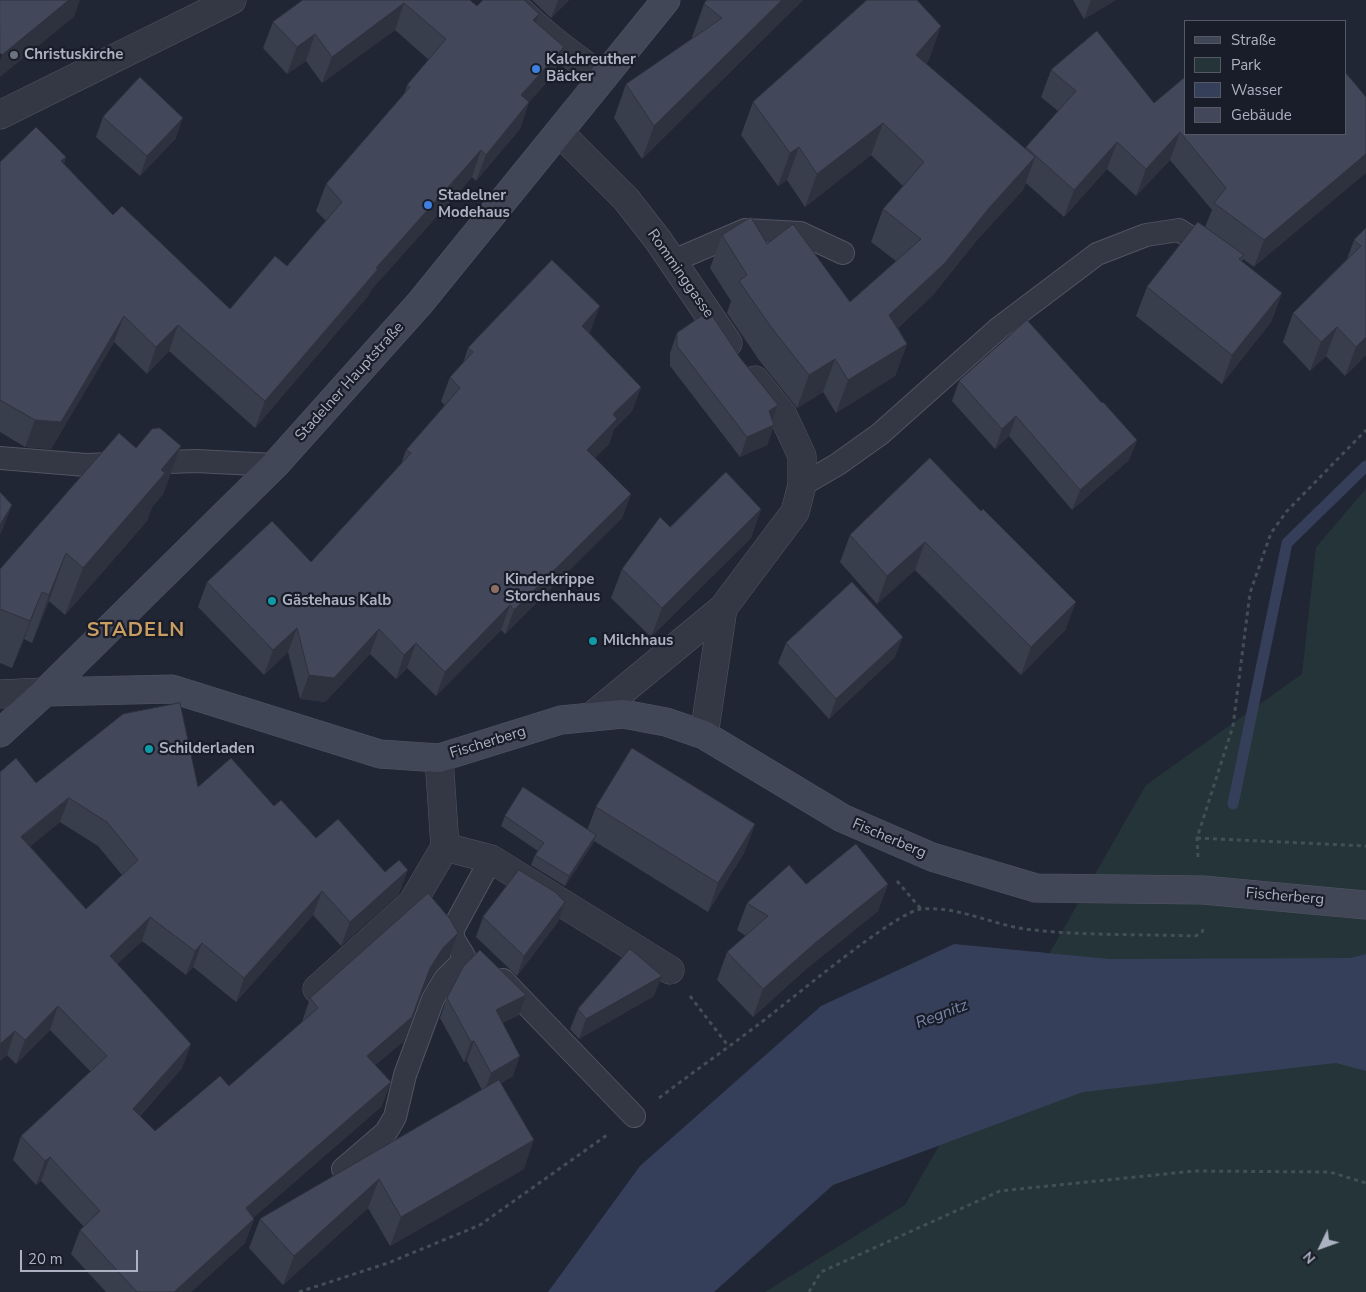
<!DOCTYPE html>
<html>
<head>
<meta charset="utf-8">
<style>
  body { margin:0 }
  #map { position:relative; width:1366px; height:1292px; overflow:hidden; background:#202634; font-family:"Nunito Sans",sans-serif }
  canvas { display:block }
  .legend { position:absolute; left:1184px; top:20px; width:162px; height:115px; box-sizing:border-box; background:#191d29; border:1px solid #545966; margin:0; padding:6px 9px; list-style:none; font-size:15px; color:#adb2c2 }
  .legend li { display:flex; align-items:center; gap:10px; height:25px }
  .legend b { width:25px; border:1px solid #545966 }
  .north { position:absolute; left:1296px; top:1222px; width:50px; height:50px; -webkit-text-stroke:4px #191d29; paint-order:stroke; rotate:228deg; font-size:14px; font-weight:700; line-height:20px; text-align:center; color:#adb2c2 }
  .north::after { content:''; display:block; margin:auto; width:18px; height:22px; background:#adb2c2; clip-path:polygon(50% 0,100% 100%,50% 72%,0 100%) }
  .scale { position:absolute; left:20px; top:1250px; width:118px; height:22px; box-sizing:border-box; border:2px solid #adb2c2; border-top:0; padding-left:6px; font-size:15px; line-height:18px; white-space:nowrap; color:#adb2c2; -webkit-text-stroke:4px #191d29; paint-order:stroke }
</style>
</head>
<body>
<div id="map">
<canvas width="1366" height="1292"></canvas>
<ul class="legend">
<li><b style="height:6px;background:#424757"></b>Straße</li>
<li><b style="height:14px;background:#253438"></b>Park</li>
<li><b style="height:14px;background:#353f5a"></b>Wasser</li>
<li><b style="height:14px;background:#424859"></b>Gebäude</li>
</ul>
<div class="north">N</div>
<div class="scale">20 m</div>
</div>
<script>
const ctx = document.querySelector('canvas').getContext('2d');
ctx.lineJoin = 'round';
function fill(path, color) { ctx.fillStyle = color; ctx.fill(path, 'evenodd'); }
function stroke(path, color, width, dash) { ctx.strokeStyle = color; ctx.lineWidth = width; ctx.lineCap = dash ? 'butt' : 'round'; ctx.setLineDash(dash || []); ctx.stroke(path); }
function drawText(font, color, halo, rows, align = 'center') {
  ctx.font = font + ' "Nunito Sans",sans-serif'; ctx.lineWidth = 4.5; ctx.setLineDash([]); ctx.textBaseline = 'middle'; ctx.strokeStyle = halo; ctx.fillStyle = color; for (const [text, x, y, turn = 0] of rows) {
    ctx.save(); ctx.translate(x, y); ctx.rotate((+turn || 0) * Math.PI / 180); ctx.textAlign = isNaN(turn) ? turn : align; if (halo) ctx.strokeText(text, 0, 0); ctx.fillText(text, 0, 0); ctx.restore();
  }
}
fill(new Path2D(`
  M 1366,489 L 1366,1292 L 765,1292 L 905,1205 L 1146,785 L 1302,674 L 1316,547 Z`), '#253438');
fill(new Path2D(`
  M 954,944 L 1110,959 L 1351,958 L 1366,954 L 1366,1071 L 1336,1063 L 1083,1092 L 833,1185 L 714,1292 L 548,1292 L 640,1166 L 821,1006 Z`), '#353f5a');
stroke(new Path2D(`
  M 1233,804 L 1287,543 L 1366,466`), '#353f5a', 11);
const service = new Path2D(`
  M 673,261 L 745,230 L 800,233 L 843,253
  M 0,458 L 86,465 L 196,461 L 275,465
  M 802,485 L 838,464 L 880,434 L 999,328 L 1097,254 L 1146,235 L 1179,230 L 1213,252
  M 503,980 L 634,1116
  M 343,1169 L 386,1132 L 395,1117 L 405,1075 L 433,999 L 445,979 L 463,961 L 464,956 L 454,940 L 452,931 L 491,859`);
const minor = new Path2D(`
  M 509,0 C 537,30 570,54 603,78
  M 0,115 L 232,0
  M 560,133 L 626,199 L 658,240 L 728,343
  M 591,717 L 723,608
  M 704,735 L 723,608 L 795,512 L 802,485 L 802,456 L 783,415 L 755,380
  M 439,758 L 445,847 L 491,859 L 670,970
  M 317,989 L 412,903 L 445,847`);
const tertiary = new Path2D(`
  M 0,694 L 45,692`);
const secondary = new Path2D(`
  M 45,692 L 172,689 L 380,754 L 439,758 L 561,720 L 623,714 L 666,722 L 704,735 L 842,818 L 932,857 L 1036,888 L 1203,890 L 1366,905
  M 0,733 L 45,692 L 275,465 L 420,303 L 666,0`);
stroke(service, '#515563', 24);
stroke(minor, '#515563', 29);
stroke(tertiary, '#515563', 29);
stroke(secondary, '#515563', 29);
stroke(new Path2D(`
  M 1197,838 L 1366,846
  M 1198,857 L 1197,838 L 1233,726 L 1250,593 L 1271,533 L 1287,511 L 1366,430
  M 897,881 L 921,909
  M 690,996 L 729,1047
  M 659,1098 C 692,1073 726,1049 759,1024 C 786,1004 897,910 922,909 C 957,906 991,924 1025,929 C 1082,936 1139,934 1195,936 L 1202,933 L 1204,925
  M 299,1292 L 388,1263 L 480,1225 L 607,1135
  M 809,1292 L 821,1272 L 1000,1191 L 1194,1171 L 1330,1172 L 1366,1183`), '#424f55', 3, [4, 4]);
stroke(service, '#343845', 22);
stroke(minor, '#343845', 28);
stroke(tertiary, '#343845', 28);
stroke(secondary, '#424757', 28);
fill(new Path2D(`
  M 303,0 L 477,6 L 539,14 L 536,23 L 554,74 L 529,102 L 520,129 L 476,181 L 472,177 L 371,290 L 368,296 L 255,428 L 169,351 L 147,374 L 114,342 L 51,449 L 25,447 L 0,432 L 0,162 L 66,157 L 64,164 L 113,215 L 230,309 L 287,266 L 326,221 L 316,211 L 326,184 L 404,95 L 407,85 L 429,60 L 395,30 L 322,83 L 306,61 L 287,74 L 263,48 L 273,22 Z
  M 532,0 L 569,0 L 551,18 Z
  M 707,0 L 803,0 L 642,159 L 614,118 L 626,84 L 693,38 L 692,37 L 704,4 Z
  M 1073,0 L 1116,0 L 1084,19 Z
  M 941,26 L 929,59 L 926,64 L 1025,149 L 1026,147 L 1058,111 L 1041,97 L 1051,70 L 1154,103 L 1345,134 L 1254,267 L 1243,259 L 1242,262 L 1282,293 L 1271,322 L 1222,384 L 1136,316 L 1147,287 L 1205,227 L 1212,210 L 1170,160 L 1136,196 L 1107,169 L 1064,217 L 1026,183 L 1023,190 L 977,240 L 933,295 L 898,328 L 907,344 L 895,376 L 836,413 L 823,392 L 797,408 L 759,360 L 727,313 L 731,301 L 710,268 L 722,235 L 767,244 L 850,302 L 896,261 L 871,242 L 883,209 L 903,186 L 871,155 L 805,207 L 787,180 L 778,186 L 741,135 L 753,102 Z
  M 103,117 L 176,138 L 140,176 L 96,137 Z
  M 1366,228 L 1366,355 L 1345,376 L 1326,356 L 1310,371 L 1283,342 L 1293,313 L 1347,259 L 1354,240 Z
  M 591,330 L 589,333 L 641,387 L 632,411 L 614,429 L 609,444 L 594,458 L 631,494 L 622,518 L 505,634 L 501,630 L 436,696 L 407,668 L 396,679 L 370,654 L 325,702 L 300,699 L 288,652 L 264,675 L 198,607 L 207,582 L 311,562 L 401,464 L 406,450 L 445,406 L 441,401 L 450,377 L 463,363 L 468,348 Z
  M 677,333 L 741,359 L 778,405 L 773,420 L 774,425 L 767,445 L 740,457 L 670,366 L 670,353 Z
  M 959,381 L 1102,403 L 1137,440 L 1129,460 L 1072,510 L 1009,436 L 995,449 L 952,401 Z
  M 181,446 L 163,494 L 152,507 L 147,521 L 65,615 L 49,601 L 32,643 L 24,639 L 12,668 L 0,663 L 0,569 L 136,448 Z
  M 930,458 L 1066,629 L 1021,675 L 915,570 L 877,604 L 840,562 L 850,535 Z
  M 761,509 L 751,538 L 651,637 L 611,598 L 622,569 L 670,527 Z
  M 786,643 L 895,657 L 829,719 L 778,663 Z
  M 0,772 L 36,783 L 198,787 L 274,806 L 316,838 L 399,894 L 341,946 L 313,915 L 236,1002 L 193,967 L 186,975 L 142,941 L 117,964 L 191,1044 L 182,1068 L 140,1116 L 155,1131 L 229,1086 L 302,1022 L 310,998 L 449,957 L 434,972 L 422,992 L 404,1041 L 375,1065 L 382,1106 L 253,1218 L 254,1219 L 245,1243 L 191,1292 L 106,1292 L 71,1254 L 80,1230 L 84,1227 L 41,1181 L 36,1185 L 13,1160 L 21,1136 L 91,1072 L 50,1030 L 16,1064 L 7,1055 L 0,1061 ZM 60,822 L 98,846 L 122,875 L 86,909 L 30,846 Z
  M 596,807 L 755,824 L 744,853 L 708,912 L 594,841 L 592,845 L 565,886 L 531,865 L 535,855 L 538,851 L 501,826 L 505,816 L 587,830 Z
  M 806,884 L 888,884 L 878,911 L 805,970 L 753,1017 L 717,980 L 727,952 L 746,936 L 737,930 L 747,903 Z
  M 565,902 L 558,922 L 517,976 L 476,937 L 483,917 Z
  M 654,996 L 579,1039 L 570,1029 L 578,1009 Z
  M 447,998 L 519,1015 L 502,1023 L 513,1076 L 501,1083 L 524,1169 L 390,1246 L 368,1208 L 283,1285 L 249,1248 L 260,1219 L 482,1090 L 467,1061 L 464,1062 L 440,1018 Z`), '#393e4d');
fill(new Path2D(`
  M 69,0 L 80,0 L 74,17 L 0,77 L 0,60 L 2,55 Z
  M 558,0 L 569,0 L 551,18 L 558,1 Z
  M 782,0 L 803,0 L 642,159 L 654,126 Z
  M 1091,0 L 1116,0 L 1084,19 Z
  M 404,3 L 395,30 L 322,83 L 332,57 Z
  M 539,14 L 529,41 L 533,20 Z
  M 941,26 L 929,59 L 904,88 L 916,55 Z
  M 315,34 L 306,61 L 287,74 L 297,47 Z
  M 564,47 L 554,74 L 511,122 L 521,95 Z
  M 529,102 L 520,129 L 476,181 L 486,155 Z
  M 183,118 L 176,138 L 140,176 L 147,156 Z
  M 883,123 L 871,155 L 805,207 L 817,174 Z
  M 1180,132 L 1170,160 L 1136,196 L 1146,169 Z
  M 1117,142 L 1107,169 L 1064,217 L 1074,190 Z
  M 799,147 L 787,180 L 778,186 L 790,153 Z
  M 481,150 L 472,177 L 371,290 L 368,296 L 255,428 L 265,401 L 376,268 Z
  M 1366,154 L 1366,173 L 1254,267 L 1264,240 Z
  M 66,157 L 57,184 L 61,161 Z
  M 1035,157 L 1023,190 L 977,240 L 933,295 L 877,347 L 889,315 Z
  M 1282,293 L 1271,322 L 1222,384 L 1232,355 Z
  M 600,306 L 591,330 L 573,350 L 582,326 Z
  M 124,316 L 114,342 L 51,449 L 25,447 L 35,420 Z
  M 178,325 L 169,351 L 147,374 L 156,347 Z
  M 1337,327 L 1326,356 L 1310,371 L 1321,342 Z
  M 1366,337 L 1366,355 L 1345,376 L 1356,347 Z
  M 907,344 L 895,376 L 836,413 L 848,380 Z
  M 835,359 L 823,392 L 797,408 L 809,375 Z
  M 641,387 L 632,411 L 614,429 L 609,444 L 578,475 L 587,450 L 613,414 Z
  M 778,405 L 771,425 L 774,425 L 767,445 L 740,457 L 747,437 L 769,411 Z
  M 1016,416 L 1009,436 L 995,449 L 1002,429 Z
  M 1137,440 L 1129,460 L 1072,510 L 1080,490 Z
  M 181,446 L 163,494 L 152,507 L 147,521 L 65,615 L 83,568 L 161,470 Z
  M 631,494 L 622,518 L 505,634 L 514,610 Z
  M 12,505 L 2,531 L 0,535 L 0,525 Z
  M 761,509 L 751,538 L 651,637 L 662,608 Z
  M 925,542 L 915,570 L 877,604 L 887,576 Z
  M 66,553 L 49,601 L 32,643 L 49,595 Z
  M 42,592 L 24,639 L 12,668 L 30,621 Z
  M 1076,602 L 1066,629 L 1021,675 L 1031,647 Z
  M 510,605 L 501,630 L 436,696 L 445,672 Z
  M 297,628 L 288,652 L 264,675 L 273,650 Z
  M 379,629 L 370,654 L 325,702 L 300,699 L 309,675 Z
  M 903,637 L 895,657 L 829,719 L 836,699 Z
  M 416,643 L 407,668 L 396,679 L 404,655 Z
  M 69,798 L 60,822 L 13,861 L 21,837 Z
  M 755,824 L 744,853 L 708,912 L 718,883 Z
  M 596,835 L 592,845 L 565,886 L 569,876 Z
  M 408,870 L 399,894 L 341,946 L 350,922 Z
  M 888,884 L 878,911 L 805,970 L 753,1017 L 763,989 L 815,943 Z
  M 322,891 L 313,915 L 236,1002 L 244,978 Z
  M 565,902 L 558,922 L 517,976 L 524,956 Z
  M 150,917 L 142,941 L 101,980 L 110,956 Z
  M 458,933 L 449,957 L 434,972 L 422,992 L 404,1041 L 358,1080 L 367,1056 L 430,968 L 443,948 Z
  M 202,943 L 193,967 L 186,975 L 195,951 Z
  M 662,976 L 654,996 L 579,1039 L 586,1019 Z
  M 526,995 L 519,1015 L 488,1030 L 496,1010 Z
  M 58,1006 L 50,1030 L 16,1064 L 25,1040 Z
  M 15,1031 L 7,1055 L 0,1061 L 0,1044 Z
  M 474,1041 L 467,1061 L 464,1062 L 471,1042 Z
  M 191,1044 L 182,1068 L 124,1133 L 133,1109 Z
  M 520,1056 L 513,1076 L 484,1093 L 491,1073 Z
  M 391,1082 L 382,1106 L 237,1232 L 246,1208 Z
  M 534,1140 L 524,1169 L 390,1246 L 401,1217 Z
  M 50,1157 L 41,1181 L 36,1185 L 45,1161 Z
  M 379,1179 L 368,1208 L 283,1285 L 294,1256 Z
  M 254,1219 L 245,1243 L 191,1292 L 174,1292 Z`), '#2e323e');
const building = new Path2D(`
  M 0,0 L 69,0 L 2,55 L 0,53 Z
  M 303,0 L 470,0 L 477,6 L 483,0 L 524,0 L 539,14 L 533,20 L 564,47 L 521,95 L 529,102 L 486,155 L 481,150 L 376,268 L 378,269 L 265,401 L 178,325 L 156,347 L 124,316 L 61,422 L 35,420 L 0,400 L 0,162 L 36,127 L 66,157 L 61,161 L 113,215 L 122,206 L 230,309 L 275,256 L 287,266 L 342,202 L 326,184 L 410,87 L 407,85 L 446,39 L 404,3 L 332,57 L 315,34 L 297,47 L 273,22 Z
  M 707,0 L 782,0 L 654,126 L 626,84 L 722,18 L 704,4 Z
  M 867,0 L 917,0 L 941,26 L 916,55 L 1035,157 L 989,208 L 945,263 L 889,315 L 907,344 L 848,380 L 835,359 L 809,375 L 771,327 L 739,281 L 747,275 L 722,235 L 751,217 L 767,244 L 793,224 L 850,302 L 921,239 L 883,209 L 924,162 L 883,123 L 817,174 L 799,147 L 790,153 L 753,102 Z
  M 1097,31 L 1154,103 L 1185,77 L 1185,134 L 1345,134 L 1345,72 L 1366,97 L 1366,154 L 1264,240 L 1214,203 L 1226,188 L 1180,132 L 1146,169 L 1117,142 L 1074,190 L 1026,147 L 1076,91 L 1051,70 Z
  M 140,77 L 183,118 L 147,156 L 103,117 Z
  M 1198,222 L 1244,255 L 1239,259 L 1282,293 L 1232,355 L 1147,287 Z
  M 1366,228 L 1366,337 L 1356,347 L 1337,327 L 1321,342 L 1293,313 L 1361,246 L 1354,240 Z
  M 552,260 L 600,306 L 582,326 L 641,387 L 613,414 L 617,419 L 587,450 L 631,494 L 514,610 L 510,605 L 445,672 L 416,643 L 404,655 L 379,629 L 334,678 L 309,675 L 297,628 L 273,650 L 207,582 L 272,521 L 311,562 L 411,453 L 406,450 L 460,388 L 450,377 L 473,352 L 468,348 Z
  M 709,311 L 741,359 L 778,405 L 769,411 L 774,425 L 747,437 L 677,346 L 677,333 Z
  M 1027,320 L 1102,403 L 1103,402 L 1137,440 L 1080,490 L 1016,416 L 1002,429 L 959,381 Z
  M 160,428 L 181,446 L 161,470 L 165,473 L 83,568 L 66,553 L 49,595 L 42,592 L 30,621 L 0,609 L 0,569 L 119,433 L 136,448 L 152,429 Z
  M 930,458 L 981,511 L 983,509 L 1076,602 L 1031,647 L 925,542 L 887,576 L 850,535 Z
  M 726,472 L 761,509 L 662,608 L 622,569 L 660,517 L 670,527 Z
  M 0,492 L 12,505 L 0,525 Z
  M 852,582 L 903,637 L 836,699 L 786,643 Z
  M 180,703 L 198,787 L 231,758 L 274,806 L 281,800 L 316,838 L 338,819 L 385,872 L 399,860 L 408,870 L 350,922 L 322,891 L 244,978 L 202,943 L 195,951 L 150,917 L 110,956 L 191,1044 L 133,1109 L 155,1131 L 220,1076 L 229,1086 L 318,1008 L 310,998 L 428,893 L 450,919 L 458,933 L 443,948 L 430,968 L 412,1017 L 367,1056 L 391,1082 L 246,1208 L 254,1219 L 174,1292 L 137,1292 L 80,1230 L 100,1211 L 50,1157 L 45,1161 L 21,1136 L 107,1056 L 58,1006 L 25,1040 L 15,1031 L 0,1044 L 0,772 L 16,758 L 36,783 L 123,714 ZM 69,798 L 107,822 L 138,860 L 86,909 L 21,837 Z
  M 632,748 L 755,824 L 718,883 L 596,807 Z
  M 523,787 L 596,835 L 569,876 L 535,855 L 544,843 L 505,816 Z
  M 856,844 L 888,884 L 815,943 L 763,989 L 727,952 L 768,916 L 747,903 L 789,865 L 806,884 Z
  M 519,870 L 555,892 L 565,902 L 524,956 L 483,917 Z
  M 630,949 L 662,976 L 586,1019 L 578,1009 Z
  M 480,950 L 526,995 L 496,1010 L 520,1056 L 491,1073 L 474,1041 L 471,1042 L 447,998 L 463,967 Z
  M 499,1080 L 534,1140 L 401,1217 L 379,1179 L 294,1256 L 260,1219 Z`);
fill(building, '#424859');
stroke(building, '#2e323e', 1);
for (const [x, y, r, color] of [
  [14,55,5,"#6b7280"],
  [536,69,5,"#3f7fe0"],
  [428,205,5,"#3f7fe0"],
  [495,589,5,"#8d6e63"],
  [272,601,5,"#0f9aa8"],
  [593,641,5,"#0f9aa8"],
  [149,749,5,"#0f9aa8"]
]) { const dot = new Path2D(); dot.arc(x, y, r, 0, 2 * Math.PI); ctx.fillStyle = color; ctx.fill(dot); stroke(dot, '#191d29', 2); }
drawText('bold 15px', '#adb2c2', '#191d29', [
  ["Christuskirche",24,55],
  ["Kalchreuther",546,60],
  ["Bäcker",546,77],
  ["Stadelner",438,196],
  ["Modehaus",438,213],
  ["Kinderkrippe",505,580],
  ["Storchenhaus",505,597],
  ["Gästehaus Kalb",282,601],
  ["Milchhaus",603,641],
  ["Schilderladen",159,749]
], 'left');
drawText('15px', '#adb2c2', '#191d29', [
  ["Romminggasse",680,274,55],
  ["Stadelner Hauptstraße",350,382,-48],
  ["Fischerberg",488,743,-17],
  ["Fischerberg",889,839,23],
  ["Fischerberg",1285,897,5]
]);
drawText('italic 16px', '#7785a9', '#191d29', [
  ["Regnitz",942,1015,-21]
]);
ctx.letterSpacing = '1px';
drawText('bold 20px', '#ca9e60', '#191d29', [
  ["STADELN",136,631]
]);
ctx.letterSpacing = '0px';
</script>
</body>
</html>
